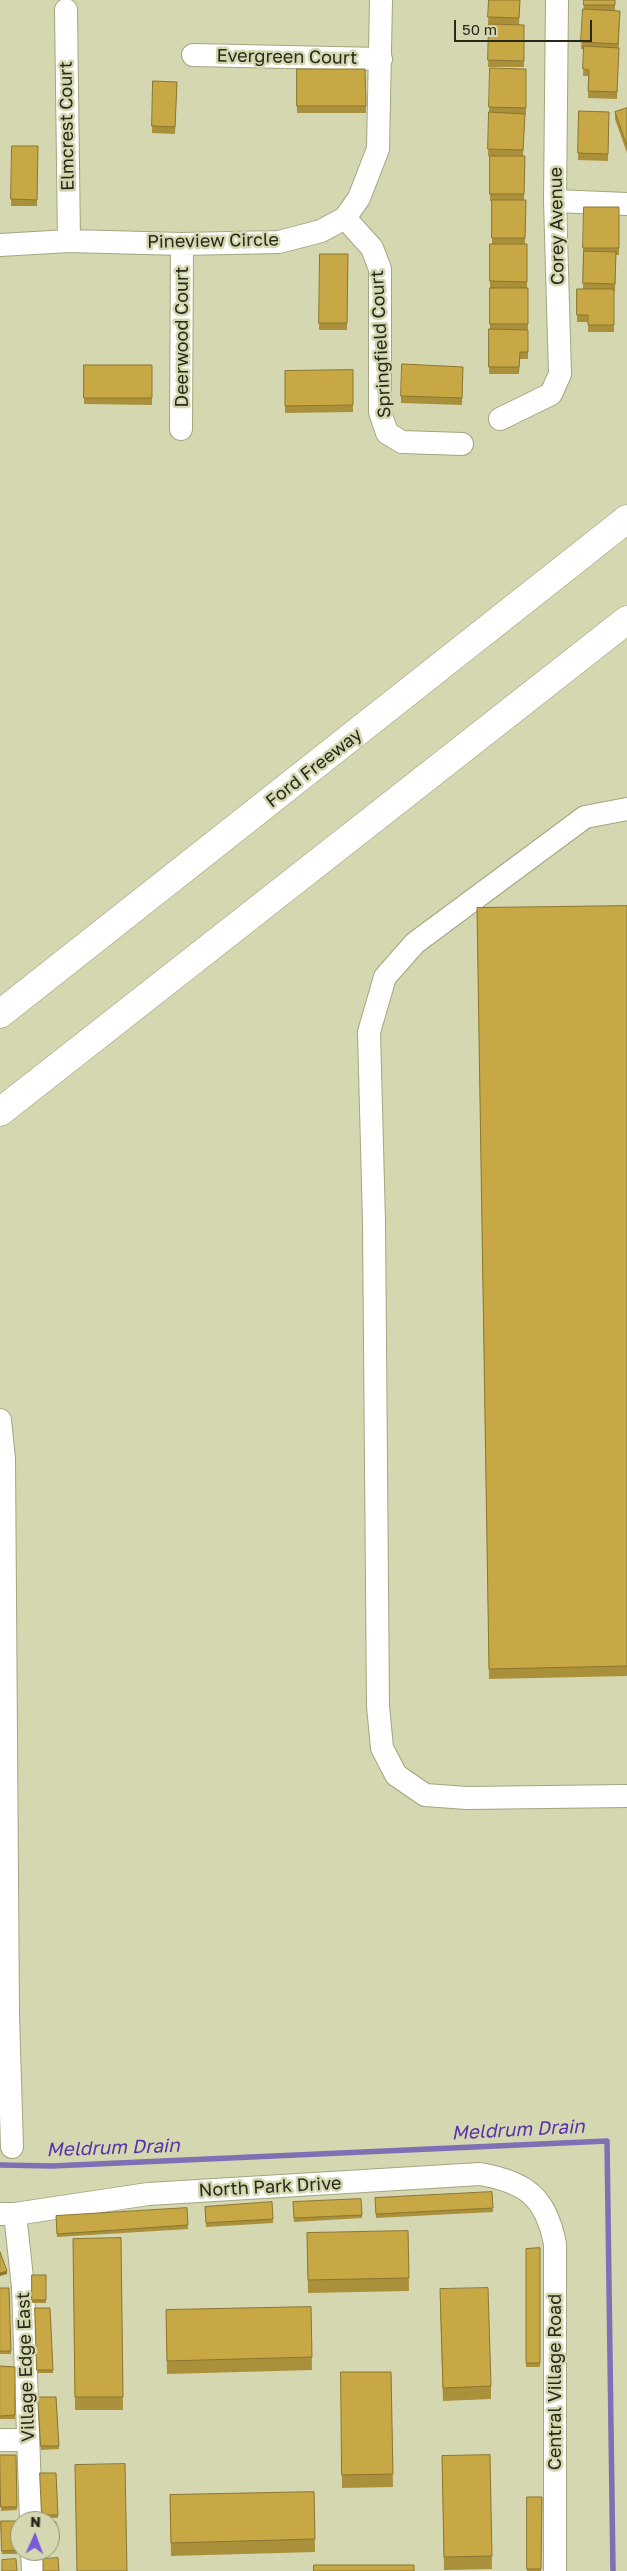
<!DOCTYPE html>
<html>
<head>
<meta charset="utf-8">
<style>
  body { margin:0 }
  #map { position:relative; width:627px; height:2571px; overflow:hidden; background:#d4d7b0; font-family:"Golos Text",sans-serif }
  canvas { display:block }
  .north { position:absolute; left:10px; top:2511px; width:50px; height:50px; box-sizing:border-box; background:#d4d7b0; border:1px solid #8f9174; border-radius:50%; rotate:2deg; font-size:14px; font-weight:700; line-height:20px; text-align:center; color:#28291a }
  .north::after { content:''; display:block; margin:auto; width:18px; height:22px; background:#7a5ad4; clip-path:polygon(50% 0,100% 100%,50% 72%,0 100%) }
  .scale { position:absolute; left:454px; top:20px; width:138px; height:22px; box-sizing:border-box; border:2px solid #28291a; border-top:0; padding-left:6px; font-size:15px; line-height:18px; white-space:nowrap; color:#28291a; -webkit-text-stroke:4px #d4d7b0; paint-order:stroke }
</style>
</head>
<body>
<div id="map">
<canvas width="627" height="2571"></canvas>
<div class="north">N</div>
<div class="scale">50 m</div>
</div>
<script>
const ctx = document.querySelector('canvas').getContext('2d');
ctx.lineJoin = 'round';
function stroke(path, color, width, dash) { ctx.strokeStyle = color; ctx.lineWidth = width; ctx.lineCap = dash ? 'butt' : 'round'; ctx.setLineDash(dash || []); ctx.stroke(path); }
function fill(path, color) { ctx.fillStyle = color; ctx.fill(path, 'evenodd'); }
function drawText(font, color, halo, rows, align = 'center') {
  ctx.font = font + ' "Golos Text",sans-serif'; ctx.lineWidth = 5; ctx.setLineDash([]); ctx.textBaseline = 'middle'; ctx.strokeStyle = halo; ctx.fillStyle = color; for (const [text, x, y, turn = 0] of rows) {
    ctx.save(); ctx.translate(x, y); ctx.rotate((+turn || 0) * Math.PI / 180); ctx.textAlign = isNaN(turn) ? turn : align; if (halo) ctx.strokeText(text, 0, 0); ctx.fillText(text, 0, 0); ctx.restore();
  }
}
stroke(new Path2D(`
  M 0,2165 L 52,2166 L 607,2141 L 613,2571`), '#7f6fb5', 5.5);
const minor = new Path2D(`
  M 66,10 L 69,241
  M 193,55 L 381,59
  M 555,201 L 627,204
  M 345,218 L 372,248 L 380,269 L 380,412 L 387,433 L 402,442 L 462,444
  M 0,245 L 69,241 L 182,244 L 279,242 L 321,231 L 345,218 L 359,198 L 378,149 L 381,0
  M 500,419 L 551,394 L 560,374 L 555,201 L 557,0
  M 181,429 L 182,244
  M 627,809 L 585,817 L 415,943 L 385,977 L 369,1032 L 374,1222 L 378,1706 L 382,1748 L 396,1775 L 425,1795 L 467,1798 L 627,1796
  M 0,1420 L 4,1459 L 8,2015 L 12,2147
  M 0,2214 L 15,2214 L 148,2194 L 480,2174 C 526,2182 546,2197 555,2244 L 555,2571
  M 15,2214 L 23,2287 L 31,2521
  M 0,2440 L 28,2440
  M 32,2551 L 33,2571`);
const highway = new Path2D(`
  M 0,1014 L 627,519
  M 0,1112 L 627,620`);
stroke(minor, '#a3a680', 24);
stroke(highway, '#a3a680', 29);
stroke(minor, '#fff', 22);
stroke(highway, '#fff', 28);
fill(new Path2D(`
  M 489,0 L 520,0 L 519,25 L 488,24 Z
  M 584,0 L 615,0 L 615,11 L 620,11 L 617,99 L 588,98 L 588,76 L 583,76 L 584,49 L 581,49 Z
  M 489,24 L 524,25 L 524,67 L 488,67 Z
  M 297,69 L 365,69 L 366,113 L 297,113 Z
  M 526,69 L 526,115 L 525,114 L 523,156 L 525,156 L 524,200 L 526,200 L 525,244 L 527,244 L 527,288 L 528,288 L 528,359 L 520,359 L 519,374 L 489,374 L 489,329 L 490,329 L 490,281 L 492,244 L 492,201 L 490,201 L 490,194 L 492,156 L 488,156 L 489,114 L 489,107 Z
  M 153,81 L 177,82 L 175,134 L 152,133 Z
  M 627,108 L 627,153 L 615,119 L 615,112 Z
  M 579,111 L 609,112 L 608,161 L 578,160 Z
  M 12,146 L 38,146 L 37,206 L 11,206 Z
  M 619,207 L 619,255 L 616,255 L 615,291 L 614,291 L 614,332 L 588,332 L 588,322 L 577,322 L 577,289 L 583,289 L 583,248 Z
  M 320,254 L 348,254 L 347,330 L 319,330 Z
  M 84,365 L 152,365 L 152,405 L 84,404 Z
  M 463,367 L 462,405 L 401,403 L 401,396 Z
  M 353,370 L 353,412 L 285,413 L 285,371 Z
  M 627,906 L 627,1676 L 489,1679 L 477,908 Z
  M 492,2192 L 493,2212 L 376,2218 L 375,2198 Z
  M 361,2199 L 362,2218 L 294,2222 L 293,2202 Z
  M 272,2202 L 273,2223 L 206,2227 L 205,2207 Z
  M 187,2208 L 188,2229 L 57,2237 L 56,2216 Z
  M 408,2231 L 409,2291 L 308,2293 L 307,2233 Z
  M 121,2238 L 123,2410 L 75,2410 L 73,2239 Z
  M 540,2248 L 540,2367 L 526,2367 L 526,2249 Z
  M 32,2275 L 46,2275 L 46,2303 L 32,2303 Z
  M 0,2288 L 9,2288 L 11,2354 L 0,2354 Z
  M 440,2302 L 491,2386 L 491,2399 L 443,2401 Z
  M 311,2307 L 312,2370 L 167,2374 L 166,2310 Z
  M 35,2308 L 50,2308 L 53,2373 L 37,2373 Z
  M 0,2366 L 15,2367 L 15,2419 L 0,2419 Z
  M 341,2372 L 391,2372 L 393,2487 L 342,2488 Z
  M 38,2397 L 56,2397 L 59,2449 L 41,2450 Z
  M 0,2455 L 16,2455 L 17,2510 L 1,2511 Z
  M 490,2455 L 492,2569 L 444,2570 L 442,2456 Z
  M 40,2473 L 56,2473 L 58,2518 L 42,2518 Z
  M 314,2492 L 315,2552 L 171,2556 L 170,2495 Z
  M 527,2497 L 542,2497 L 541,2571 L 527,2571 Z
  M 1,2521 L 17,2550 L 17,2554 L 2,2554 Z
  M 50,2522 L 57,2542 L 57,2545 L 50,2545 Z`), '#ab903b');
fill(new Path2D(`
  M 7,2271 L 7,2274 L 0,2276 L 0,2273 Z`), '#8b7630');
const building = new Path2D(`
  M 489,0 L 520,0 L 519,18 L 488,17 Z
  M 584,0 L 615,0 L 615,5 L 584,5 Z
  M 583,9 L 620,11 L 618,44 L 581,42 Z
  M 489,24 L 524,25 L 524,61 L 488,60 Z
  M 584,46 L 619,48 L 617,92 L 588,91 L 589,70 L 583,69 Z
  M 490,68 L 526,69 L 526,108 L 489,107 Z
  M 297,69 L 365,69 L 366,106 L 297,106 Z
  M 153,81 L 177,82 L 175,127 L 152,126 Z
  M 627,108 L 627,146 L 615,112 Z
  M 579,111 L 609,112 L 608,154 L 578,153 Z
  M 489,112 L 525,114 L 523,150 L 488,149 Z
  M 12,146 L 38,146 L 37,200 L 11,199 Z
  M 490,156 L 525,156 L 524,194 L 490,194 Z
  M 492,200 L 526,200 L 525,238 L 492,238 Z
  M 584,207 L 619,207 L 619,248 L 583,248 Z
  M 490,244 L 527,244 L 527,282 L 490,281 Z
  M 584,251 L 616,252 L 615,284 L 583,283 Z
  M 320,254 L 348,254 L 347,323 L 319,323 Z
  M 490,288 L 528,288 L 528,324 L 490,324 Z
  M 577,289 L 614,289 L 614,325 L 588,325 L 588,315 L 577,315 Z
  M 489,329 L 528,330 L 528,352 L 520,352 L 519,367 L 489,367 Z
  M 402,364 L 463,367 L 462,398 L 401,396 Z
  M 84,365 L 152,365 L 152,398 L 84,398 Z
  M 353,370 L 353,405 L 285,406 L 285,371 Z
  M 627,906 L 627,1666 L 489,1669 L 477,908 Z
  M 492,2192 L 493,2208 L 376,2214 L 375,2198 Z
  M 361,2199 L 362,2215 L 294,2218 L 293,2202 Z
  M 272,2202 L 273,2219 L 206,2223 L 205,2207 Z
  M 187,2208 L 188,2225 L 57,2234 L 56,2216 Z
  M 408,2231 L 409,2278 L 308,2280 L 307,2233 Z
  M 121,2238 L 123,2397 L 75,2397 L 73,2239 Z
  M 540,2248 L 540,2363 L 526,2363 L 526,2249 Z
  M 0,2252 L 7,2271 L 0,2273 Z
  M 32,2275 L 46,2275 L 46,2300 L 32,2300 Z
  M 0,2288 L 9,2288 L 11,2351 L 0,2351 Z
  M 488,2288 L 491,2386 L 443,2388 L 440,2289 Z
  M 311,2307 L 312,2357 L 167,2361 L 166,2310 Z
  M 35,2308 L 50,2308 L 53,2370 L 37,2370 Z
  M 0,2366 L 15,2367 L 15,2415 L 0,2416 Z
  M 341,2372 L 391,2372 L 393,2474 L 342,2475 Z
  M 38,2397 L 56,2397 L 59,2446 L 41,2446 Z
  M 0,2455 L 16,2455 L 17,2507 L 1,2507 Z
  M 490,2455 L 492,2556 L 444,2557 L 442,2456 Z
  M 125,2464 L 127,2571 L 77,2571 L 75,2465 Z
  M 40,2473 L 56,2473 L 58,2515 L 42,2515 Z
  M 314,2492 L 315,2539 L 171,2543 L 170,2495 Z
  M 527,2497 L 542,2497 L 541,2569 L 527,2569 Z
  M 1,2521 L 16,2521 L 17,2550 L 2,2551 Z
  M 50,2522 L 56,2522 L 57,2542 L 50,2542 Z
  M 58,2558 L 59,2571 L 43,2571 L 43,2559 Z
  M 16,2559 L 17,2571 L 2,2571 L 2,2560 Z
  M 314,2565 L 414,2565 L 414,2571 L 314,2571 Z`);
fill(building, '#c7a845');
stroke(building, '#8b7630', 1);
drawText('18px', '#28291a', '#d4d7b0', [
  ["Evergreen Court",287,57,1],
  ["Elmcrest Court",67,126,-91],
  ["Corey Avenue",557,226,-91],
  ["Pineview Circle",213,241,-1],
  ["Deerwood Court",182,337,-90],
  ["Springfield Court",381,344,-93],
  ["Ford Freeway",314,768,-38],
  ["North Park Drive",270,2187,-3],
  ["Village Edge East",26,2367,-92],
  ["Central Village Road",555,2382,-90]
]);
drawText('italic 19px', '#5931ac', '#d4d7b0', [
  ["Meldrum Drain",518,2130,-3],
  ["Meldrum Drain",113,2148,-2]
]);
</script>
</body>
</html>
